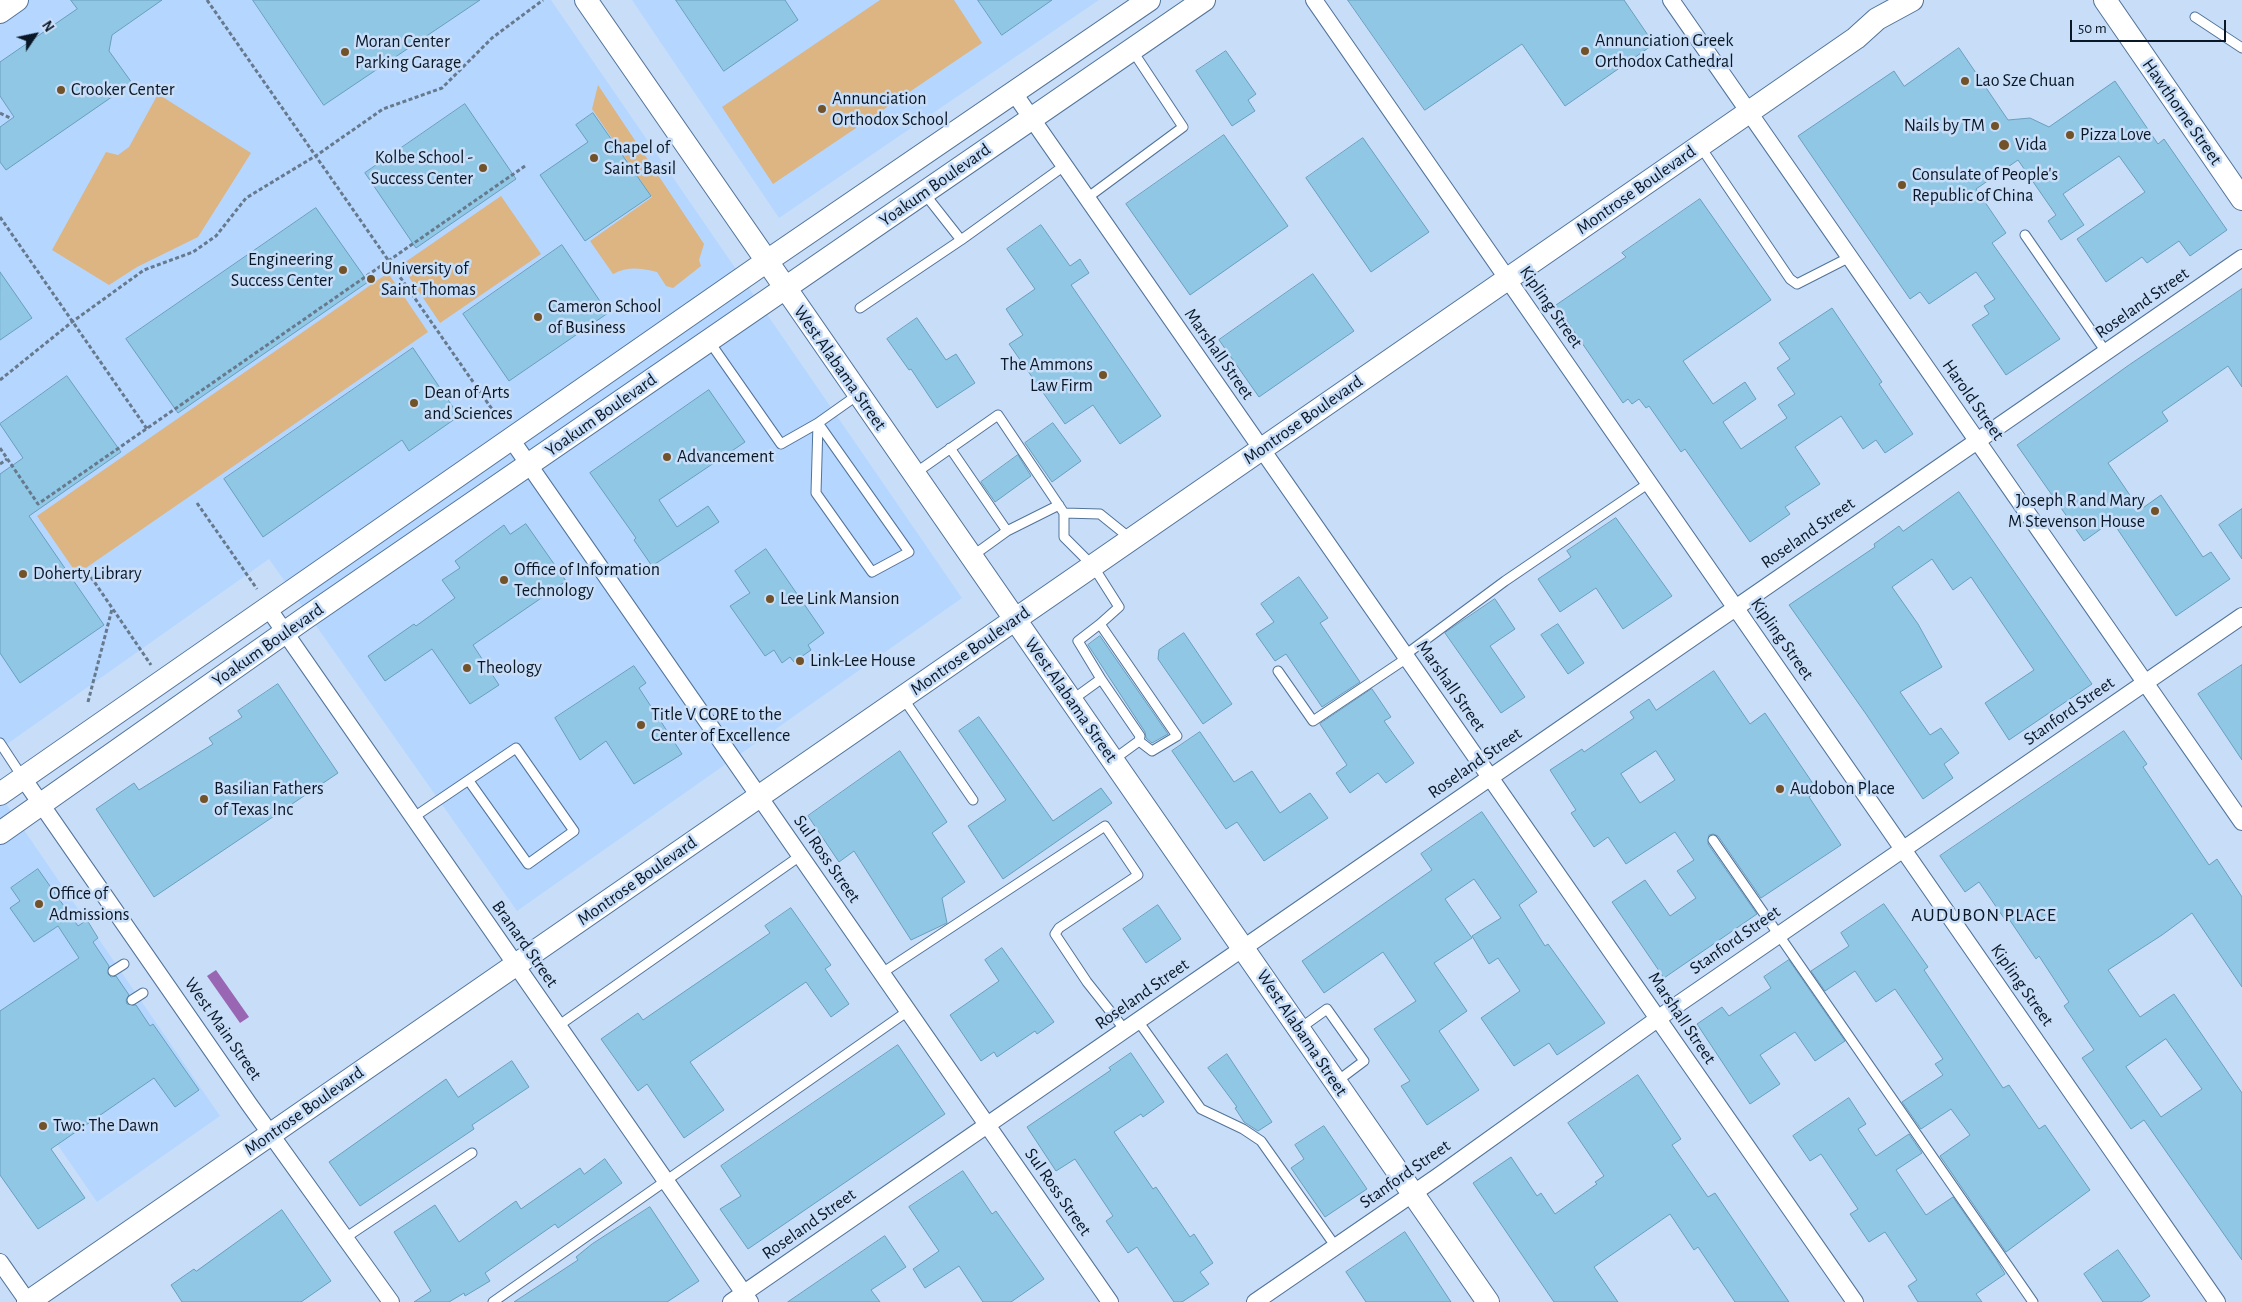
<!DOCTYPE html>
<html>
<head>
<meta charset="utf-8">
<style>
  body { margin:0 }
  #map { position:relative; width:2242px; height:1302px; overflow:hidden; background:#c8def8; font-family:"Alegreya Sans",sans-serif }
  canvas { display:block }
  .north { position:absolute; left:10px; top:10px; width:50px; height:50px; -webkit-text-stroke:4px #c8def8; paint-order:stroke; rotate:56deg; font-size:14px; font-weight:700; line-height:20px; text-align:center; color:#0a1726 }
  .north::after { content:''; display:block; margin:auto; width:18px; height:22px; background:#0a1726; clip-path:polygon(50% 0,100% 100%,50% 72%,0 100%) }
  .scale { position:absolute; left:2070px; top:20px; width:156px; height:22px; box-sizing:border-box; border:2px solid #0a1726; border-top:0; padding-left:6px; font-size:15px; line-height:18px; white-space:nowrap; color:#0a1726; -webkit-text-stroke:4px #c8def8; paint-order:stroke }
</style>
</head>
<body>
<div id="map">
<canvas width="2242" height="1302"></canvas>
<div class="north">N</div>
<div class="scale">50 m</div>
</div>
<script>
const ctx = document.querySelector('canvas').getContext('2d');
ctx.lineJoin = 'round';
function fill(path, color) { ctx.fillStyle = color; ctx.fill(path, 'evenodd'); }
function stroke(path, color, width, dash) { ctx.strokeStyle = color; ctx.lineWidth = width; ctx.lineCap = dash ? 'butt' : 'round'; ctx.setLineDash(dash || []); ctx.stroke(path); }
function drawText(font, color, halo, rows, align = 'center') {
  ctx.font = font + ' "Alegreya Sans",sans-serif'; ctx.lineWidth = 5; ctx.setLineDash([]); ctx.textBaseline = 'middle'; ctx.strokeStyle = halo; ctx.fillStyle = color; for (const [text, x, y, turn = 0] of rows) {
    ctx.save(); ctx.translate(x, y); ctx.rotate((+turn || 0) * Math.PI / 180); ctx.textAlign = isNaN(turn) ? turn : align; if (halo) ctx.strokeText(text, 0, 0); ctx.fillText(text, 0, 0); ctx.restore();
  }
}
fill(new Path2D(`
  M 0,0 L 551,0 L 962,598 L 517,911 L 269,559 L 0,749 Z
  M 632,0 L 1099,0 L 779,218 Z
  M 0,795 L 220,1116 L 97,1202 L 18,1087 L 0,1099 Z`), '#b5d6fe');
fill(new Path2D(`
  M 880,0 L 954,0 L 982,43 L 773,184 L 722,107 Z
  M 598,85 L 704,244 L 699,260 L 701,266 L 673,288 L 666,286 L 657,272 C 640,268 628,266 613,274 L 590,241 L 652,197 L 592,109 Z
  M 158,94 L 251,153 L 198,237 L 137,267 L 109,285 L 52,250 L 106,152 L 118,155 L 129,147 Z
  M 501,196 L 541,254 L 440,323 L 401,265 Z
  M 388,273 L 428,332 L 77,574 L 37,516 Z`), '#dcb583');
fill(new Path2D(`
  M 216,970 L 249,1017 L 240,1023 L 207,976 Z`), '#9866b3');
const building = new Path2D(`
  M 71,0 L 162,0 L 112,35 L 109,51 L 132,83 L 6,170 L 0,162 L 0,127 L 14,117 L 0,96 L 0,62 L 77,9 Z
  M 253,0 L 480,0 L 324,105 Z
  M 676,0 L 785,0 L 798,20 L 724,71 Z
  M 978,0 L 1052,0 L 1002,35 Z
  M 1348,0 L 1624,0 L 1654,44 L 1565,106 L 1522,44 L 1425,110 Z
  M 1959,48 L 2008,120 L 2030,118 L 2049,127 L 2115,81 L 2158,144 L 2164,139 L 2227,230 L 2190,256 L 2179,241 L 2147,263 L 2142,257 L 2106,282 L 2077,239 L 2145,192 L 2119,156 L 2063,194 L 2084,225 L 2061,240 L 2048,221 L 2056,215 L 2018,160 L 1976,189 L 2006,233 L 1992,243 L 2060,339 L 2006,375 L 1972,325 L 1989,314 L 1984,306 L 1995,299 L 1976,272 L 1929,304 L 1920,292 L 1910,299 L 1798,136 L 1894,71 L 1904,86 Z
  M 1226,51 L 1256,94 L 1248,100 L 1255,111 L 1232,126 L 1196,71 Z
  M 465,104 L 516,179 L 416,248 L 365,173 Z
  M 593,113 L 651,196 L 585,241 L 540,175 L 588,142 L 576,125 Z
  M 1224,135 L 1288,226 L 1190,295 L 1126,204 Z
  M 1363,138 L 1429,232 L 1371,272 L 1306,178 Z
  M 1700,199 L 1771,300 L 1683,361 L 1713,404 L 1745,382 L 1756,399 L 1723,422 L 1741,449 L 1787,418 L 1778,405 L 1795,394 L 1777,368 L 1790,359 L 1779,343 L 1832,308 L 1882,382 L 1879,384 L 1913,434 L 1885,453 L 1876,440 L 1863,449 L 1841,416 L 1795,447 L 1820,484 L 1785,507 L 1790,514 L 1750,542 L 1685,449 L 1681,452 L 1649,406 L 1646,408 L 1639,399 L 1632,404 L 1628,399 L 1623,403 L 1556,305 L 1626,257 L 1622,253 Z
  M 316,208 L 368,282 L 178,413 L 126,339 Z
  M 1041,225 L 1070,266 L 1080,259 L 1089,273 L 1071,285 L 1161,416 L 1120,444 L 1093,405 L 1065,424 L 1009,344 L 1023,335 L 1006,309 L 1035,289 L 1007,249 Z
  M 562,245 L 608,313 L 509,381 L 463,314 Z
  M 0,272 L 32,318 L 0,340 Z
  M 1313,274 L 1354,331 L 1259,397 L 1219,340 Z
  M 2242,289 L 2242,387 L 2228,366 L 2162,412 L 2168,421 L 2108,463 L 2140,510 L 2161,495 L 2203,557 L 2211,552 L 2230,579 L 2176,616 L 2112,521 L 2084,541 L 2017,445 L 2129,365 Z
  M 917,318 L 946,360 L 956,354 L 975,383 L 937,408 L 911,369 L 909,370 L 887,339 Z
  M 413,348 L 459,416 L 409,451 L 402,440 L 263,537 L 224,479 Z
  M 67,376 L 121,452 L 29,516 L 104,625 L 20,683 L 0,653 L 0,474 L 23,458 L 0,424 Z
  M 709,390 L 745,442 L 659,500 L 677,527 L 708,506 L 719,522 L 652,566 L 634,540 L 636,538 L 590,473 Z
  M 1053,423 L 1081,461 L 1052,482 L 1025,443 Z
  M 1018,455 L 1031,476 L 995,502 L 981,482 Z
  M 1959,492 L 2092,684 L 2009,740 L 1985,703 L 2034,670 L 1971,577 L 1953,590 L 1932,559 L 1892,587 L 1918,624 L 1942,667 L 1900,692 L 1930,735 L 1941,728 L 1959,753 L 1944,764 L 1953,778 L 1923,799 L 1866,714 L 1789,605 L 1875,547 L 1874,544 L 1899,526 L 1903,531 Z
  M 2242,509 L 2242,559 L 2219,525 Z
  M 1616,518 L 1672,596 L 1623,629 L 1596,588 L 1560,612 L 1538,579 L 1571,557 L 1567,551 Z
  M 526,524 L 566,581 L 473,645 L 499,685 L 470,704 L 432,649 L 385,681 L 368,656 L 414,624 L 416,626 L 455,598 L 442,580 L 460,568 L 455,561 L 504,525 L 510,534 Z
  M 766,549 L 824,633 L 808,645 L 811,650 L 794,662 L 790,657 L 782,663 L 774,650 L 765,656 L 730,606 L 750,593 L 735,571 Z
  M 1299,577 L 1328,618 L 1320,623 L 1360,682 L 1322,707 L 1286,654 L 1275,661 L 1256,634 L 1274,622 L 1261,604 Z
  M 1495,599 L 1515,629 L 1490,646 L 1525,697 L 1501,713 L 1445,633 Z
  M 1558,624 L 1584,663 L 1568,674 L 1541,635 Z
  M 1184,633 L 1232,704 L 1203,724 L 1158,659 L 1159,650 Z
  M 1100,636 L 1168,734 L 1152,743 L 1146,738 L 1145,732 L 1088,645 Z
  M 2242,665 L 2242,760 L 2198,694 Z
  M 634,666 L 646,683 L 639,688 L 682,754 L 634,784 L 606,741 L 580,760 L 555,718 Z
  M 1714,671 L 1750,724 L 1765,713 L 1818,791 L 1809,797 L 1841,845 L 1761,898 L 1718,836 L 1713,834 L 1709,835 L 1708,844 L 1757,914 L 1664,978 L 1612,902 L 1645,880 L 1670,916 L 1696,898 L 1677,871 L 1694,860 L 1675,832 L 1626,864 L 1608,837 L 1594,847 L 1571,813 L 1576,810 L 1550,770 L 1582,749 L 1584,752 L 1634,718 L 1630,712 L 1649,699 L 1656,710 ZM 1656,751 L 1675,780 L 1640,803 L 1621,774 Z
  M 278,684 L 338,773 L 154,897 L 96,809 L 134,783 L 139,790 L 213,744 L 209,738 L 242,717 L 238,711 Z
  M 1372,689 L 1391,717 L 1384,721 L 1414,763 L 1386,783 L 1378,773 L 1350,793 L 1336,773 L 1347,765 L 1320,724 Z
  M 979,717 L 1053,821 L 1101,788 L 1112,803 L 1003,879 L 968,826 L 1006,800 L 959,731 Z
  M 2124,731 L 2147,764 L 2143,767 L 2209,865 L 2217,859 L 2242,897 L 2242,987 L 2192,913 L 2162,935 L 2108,970 L 2140,1017 L 2174,994 L 2242,1093 L 2242,1260 L 2144,1120 L 2131,1129 L 2082,1058 L 2094,1050 L 2064,1006 L 2069,1002 L 2039,956 L 2036,959 L 2009,919 L 2006,921 L 1979,882 L 1965,892 L 1940,856 ZM 2166,1039 L 2202,1089 L 2161,1117 L 2126,1067 Z
  M 1200,732 L 1234,782 L 1252,771 L 1280,813 L 1310,793 L 1328,818 L 1264,861 L 1237,822 L 1226,829 L 1172,751 Z
  M 900,751 L 947,822 L 932,833 L 965,882 L 942,898 L 947,923 L 911,940 L 854,851 L 839,862 L 808,816 Z
  M 1482,812 L 1537,892 L 1519,905 L 1545,946 L 1548,944 L 1605,1023 L 1557,1055 L 1549,1043 L 1514,1066 L 1481,1018 L 1520,991 L 1498,958 L 1489,964 L 1472,936 L 1501,918 L 1474,879 L 1445,899 L 1472,938 L 1434,963 L 1467,1011 L 1439,1031 L 1479,1090 L 1427,1125 L 1401,1086 L 1410,1081 L 1374,1029 L 1416,1001 L 1383,952 L 1324,993 L 1302,961 L 1432,870 L 1421,854 Z
  M 38,869 L 78,926 L 87,920 L 98,938 L 93,942 L 109,966 L 108,974 L 111,977 L 116,976 L 129,995 L 126,1000 L 127,1004 L 136,1005 L 150,1026 L 153,1024 L 199,1090 L 175,1107 L 154,1078 L 51,1149 L 85,1198 L 38,1229 L 0,1175 L 0,1011 L 79,958 L 58,926 L 34,942 L 10,908 L 20,901 L 11,888 Z
  M 1884,904 L 1928,967 L 1924,970 L 2003,1088 L 2009,1085 L 2039,1129 L 2045,1125 L 2090,1190 L 2006,1252 L 1940,1156 L 1970,1135 L 1951,1109 L 1921,1129 L 1902,1102 L 1943,1075 L 1935,1064 L 1943,1059 L 1895,989 L 1876,1002 L 1855,971 L 1825,991 L 1811,971 L 1849,946 L 1841,933 Z
  M 1158,905 L 1181,939 L 1146,963 L 1123,929 Z
  M 791,908 L 831,965 L 825,969 L 849,1004 L 831,1017 L 806,982 L 690,1062 L 724,1110 L 684,1138 L 647,1084 L 638,1091 L 601,1039 L 638,1013 L 643,1020 L 770,933 L 765,926 Z
  M 1002,948 L 1054,1022 L 1037,1034 L 1035,1031 L 997,1057 L 994,1052 L 981,1061 L 950,1015 L 999,981 L 985,960 Z
  M 1789,960 L 1845,1041 L 1815,1061 L 1795,1032 L 1760,1055 L 1780,1084 L 1750,1104 L 1697,1024 L 1722,1007 L 1729,1016 L 1771,988 L 1764,977 Z
  M 898,1045 L 945,1114 L 748,1249 L 720,1209 L 741,1196 L 721,1166 Z
  M 1131,1053 L 1164,1102 L 1143,1117 L 1141,1114 L 1114,1132 L 1153,1189 L 1156,1187 L 1190,1237 L 1194,1234 L 1213,1263 L 1200,1272 L 1209,1284 L 1182,1302 L 1174,1302 L 1137,1247 L 1128,1253 L 1106,1221 L 1113,1216 L 1075,1159 L 1056,1171 L 1027,1127 L 1111,1070 L 1109,1068 Z
  M 1227,1054 L 1272,1122 L 1258,1131 L 1244,1122 L 1235,1108 L 1237,1107 L 1208,1068 Z
  M 512,1061 L 529,1087 L 472,1125 L 474,1129 L 360,1206 L 329,1162 L 446,1079 L 458,1097 Z
  M 1638,1075 L 1681,1139 L 1672,1145 L 1708,1197 L 1715,1193 L 1789,1302 L 1735,1302 L 1698,1247 L 1694,1250 L 1670,1214 L 1594,1267 L 1618,1302 L 1554,1302 L 1473,1183 L 1511,1157 L 1537,1196 L 1541,1193 L 1555,1214 L 1597,1184 L 1595,1182 L 1604,1176 L 1568,1123 Z
  M 1849,1098 L 1866,1124 L 1858,1129 L 1876,1156 L 1909,1134 L 1922,1153 L 1896,1170 L 1926,1215 L 1953,1197 L 1996,1259 L 2005,1274 L 1976,1294 L 1982,1302 L 1918,1302 L 1908,1286 L 1917,1280 L 1885,1232 L 1869,1242 L 1850,1214 L 1858,1209 L 1821,1154 L 1810,1161 L 1793,1136 Z
  M 1324,1126 L 1367,1189 L 1325,1217 L 1291,1168 L 1304,1159 L 1295,1145 Z
  M 605,1159 L 622,1183 L 558,1228 L 555,1224 L 485,1273 L 490,1281 L 465,1296 L 464,1293 L 449,1302 L 414,1302 L 431,1291 L 394,1232 L 435,1205 L 459,1242 L 516,1201 L 521,1209 L 580,1168 L 584,1174 Z
  M 963,1171 L 992,1214 L 996,1211 L 1044,1279 L 1011,1302 L 983,1302 L 959,1266 L 925,1288 L 913,1269 L 939,1251 L 909,1207 Z
  M 650,1207 L 699,1281 L 667,1302 L 514,1302 L 578,1260 L 576,1257 L 592,1244 Z
  M 282,1210 L 331,1281 L 301,1302 L 182,1302 L 171,1285 L 194,1269 L 196,1271 Z
  M 1405,1232 L 1451,1302 L 1366,1302 L 1346,1272 Z
  M 885,1236 L 906,1267 L 871,1290 L 880,1302 L 788,1302 Z
  M 2118,1250 L 2150,1296 L 2141,1302 L 2103,1302 L 2084,1274 Z`);
fill(building, '#8fc7e5');
stroke(building, '#699fbd', 1);
const lane = new Path2D(`
  M 2195,17 L 2242,48
  M 1700,146 L 1790,279 L 1797,284 L 1850,257
  M 1087,198 L 1183,127 L 1132,50
  M 2025,235 L 2106,352
  M 961,240 L 1064,166
  M 860,308 L 961,240 L 924,193
  M 709,341 L 781,444 L 818,423
  M 818,423 L 816,493 L 872,572 L 909,552 L 818,423 L 859,394
  M 950,448 L 1007,531
  M 914,474 L 998,415 L 1064,513 L 1064,537 L 1093,566 L 1119,607 L 1100,624 L 1177,736 L 1152,751 L 1139,741 L 1113,760
  M 1064,513 L 1100,514 L 1131,539
  M 971,557 L 1007,531 L 1059,505
  M 1405,655 L 1505,581 L 1649,483
  M 1278,671 L 1313,721 L 1407,658
  M 1101,679 L 1140,736 L 1139,741
  M 903,698 L 973,800
  M 1072,700 L 1101,679 L 1078,641 L 1100,624
  M 0,743 L 23,778
  M 414,817 L 516,748 L 574,831 L 528,864 L 469,781
  M 1713,840 L 2033,1302
  M 113,971 L 124,964
  M 882,973 L 1105,826 L 1138,875 L 1059,928 L 1055,934 L 1087,982 L 1125,1030
  M 132,1000 L 143,993
  M 1138,1021 L 1201,1109 L 1243,1129 L 1261,1141 L 1336,1247
  M 558,1026 L 800,856
  M 1299,1029 L 1327,1009 L 1364,1061 L 1336,1082
  M 345,1238 L 472,1153
  M 493,1302 L 908,1011`);
const street = new Path2D(`
  M 1314,0 L 2217,1302
  M 1671,0 L 2242,822
  M 1014,93 L 1855,1302
  M 511,439 L 1110,1302
  M 268,608 L 750,1302
  M 23,778 L 249,1104 L 391,1302
  M 0,1262 L 28,1302
  M 731,1302 L 2242,258
  M 1255,1302 L 1437,1177 L 1677,1005 L 2242,616`);
const secondary = new Path2D(`
  M 586,0 L 1488,1302
  M 2105,0 L 2242,199
  M 0,12 L 17,0
  M 0,794 L 767,261 L 1149,0
  M 0,833 L 304,619 L 1204,0
  M 28,1302 L 1856,38 L 1877,19 L 1912,0`);
stroke(lane, '#52739a', 11);
stroke(street, '#52739a', 18);
stroke(secondary, '#52739a', 24);
stroke(new Path2D(`
  M 207,0 L 494,412
  M 0,113 L 10,118
  M 0,217 L 147,429
  M 0,380 L 72,322 L 144,270 L 193,252 L 216,236 L 246,198 L 317,155 L 383,109 L 442,88 L 492,38 L 543,0
  M 0,448 L 38,504 L 525,166
  M 0,464 L 7,459
  M 197,503 L 257,589
  M 91,577 L 151,665
  M 88,702 L 112,609`), '#67798d', 3, [4, 2.5]);
stroke(lane, '#fff', 9);
stroke(street, '#fff', 16);
stroke(secondary, '#fff', 22);
for (const [x, y, r, color] of [
  [1585,51,5,"#725228"],
  [345,52,5,"#725228"],
  [1965,81,5,"#725228"],
  [61,90,5,"#725228"],
  [822,109,5,"#725228"],
  [1995,126,5,"#725228"],
  [2070,135,5,"#725228"],
  [2004,145,6,"#725228"],
  [594,158,5,"#725228"],
  [483,168,5,"#725228"],
  [1902,185,5,"#725228"],
  [343,270,5,"#725228"],
  [371,279,5,"#725228"],
  [538,317,5,"#725228"],
  [1103,375,5,"#725228"],
  [414,403,5,"#725228"],
  [667,457,5,"#725228"],
  [2155,511,5,"#725228"],
  [23,574,5,"#725228"],
  [504,580,5,"#725228"],
  [770,599,5,"#725228"],
  [800,661,5,"#725228"],
  [467,668,5,"#725228"],
  [641,725,5,"#725228"],
  [1780,789,5,"#725228"],
  [204,799,5,"#725228"],
  [39,904,5,"#725228"],
  [43,1126,5,"#725228"]
]) { const dot = new Path2D(); dot.arc(x, y, r, 0, 2 * Math.PI); ctx.fillStyle = color; ctx.fill(dot); stroke(dot, '#c8def8', 2); }
drawText('18px', '#0a1726', '#c8def8', [
  ["Annunciation Greek",1595,41],
  ["Orthodox Cathedral",1595,62],
  ["Moran Center",355,42],
  ["Parking Garage",355,63],
  ["Lao Sze Chuan",1975,81],
  ["Crooker Center",71,90],
  ["Annunciation",832,99],
  ["Orthodox School",832,120],
  ["Nails by TM",1985,126,"right"],
  ["Pizza Love",2080,135],
  ["Vida",2015,145],
  ["Chapel of",604,148],
  ["Saint Basil",604,169],
  ["Kolbe School -",473,158,"right"],
  ["Success Center",473,179,"right"],
  ["Consulate of People's",1912,175],
  ["Republic of China",1912,196],
  ["Engineering",333,260,"right"],
  ["Success Center",333,281,"right"],
  ["University of",381,269],
  ["Saint Thomas",381,290],
  ["Cameron School",548,307],
  ["of Business",548,328],
  ["The Ammons",1093,365,"right"],
  ["Law Firm",1093,386,"right"],
  ["Dean of Arts",424,393],
  ["and Sciences",424,414],
  ["Advancement",677,457],
  ["Joseph R and Mary",2145,501,"right"],
  ["M Stevenson House",2145,522,"right"],
  ["Office of Information",514,570],
  ["Technology",514,591],
  ["Doherty Library",33,574],
  ["Lee Link Mansion",780,599],
  ["Link-Lee House",810,661],
  ["Theology",477,668],
  ["Title V CORE to the",651,715],
  ["Center of Excellence",651,736],
  ["Basilian Fathers",214,789],
  ["of Texas Inc",214,810],
  ["Audobon Place",1790,789],
  ["Office of",49,894],
  ["Admissions",49,915],
  ["Two: The Dawn",53,1126]
], 'left');
drawText('18px', '#0a1726', '#c8def8', [
  ["Hawthorne Street",2182,112,55],
  ["Yoakum Boulevard",935,185,-35],
  ["Montrose Boulevard",1636,190,-35],
  ["Roseland Street",2142,303,-35],
  ["Kipling Street",1551,307,55],
  ["Marshall Street",1219,354,55],
  ["West Alabama Street",840,368,55],
  ["Harold Street",1973,400,55],
  ["Yoakum Boulevard",601,415,-35],
  ["Montrose Boulevard",1303,420,-35],
  ["Roseland Street",1808,533,-35],
  ["Kipling Street",1782,639,55],
  ["Yoakum Boulevard",268,645,-35],
  ["Montrose Boulevard",970,651,-35],
  ["Marshall Street",1451,686,55],
  ["West Alabama Street",1071,700,55],
  ["Stanford Street",2069,711,-35],
  ["Roseland Street",1475,763,-35],
  ["Sul Ross Street",827,859,55],
  ["Montrose Boulevard",637,881,-35],
  ["Stanford Street",1735,940,-35],
  ["Branard Street",525,944,55],
  ["Kipling Street",2022,985,55],
  ["Roseland Street",1142,994,-35],
  ["Marshall Street",1682,1018,56],
  ["West Main Street",223,1029,55],
  ["West Alabama Street",1302,1033,56],
  ["Montrose Boulevard",304,1111,-35],
  ["Stanford Street",1405,1174,-35],
  ["Sul Ross Street",1058,1192,55],
  ["Roseland Street",809,1224,-35]
]);
ctx.letterSpacing = '1px';
drawText('19px', '#0a1726', '#c8def8', [
  ["AUDUBON PLACE",1984,915]
]);
ctx.letterSpacing = '0px';
</script>
</body>
</html>
